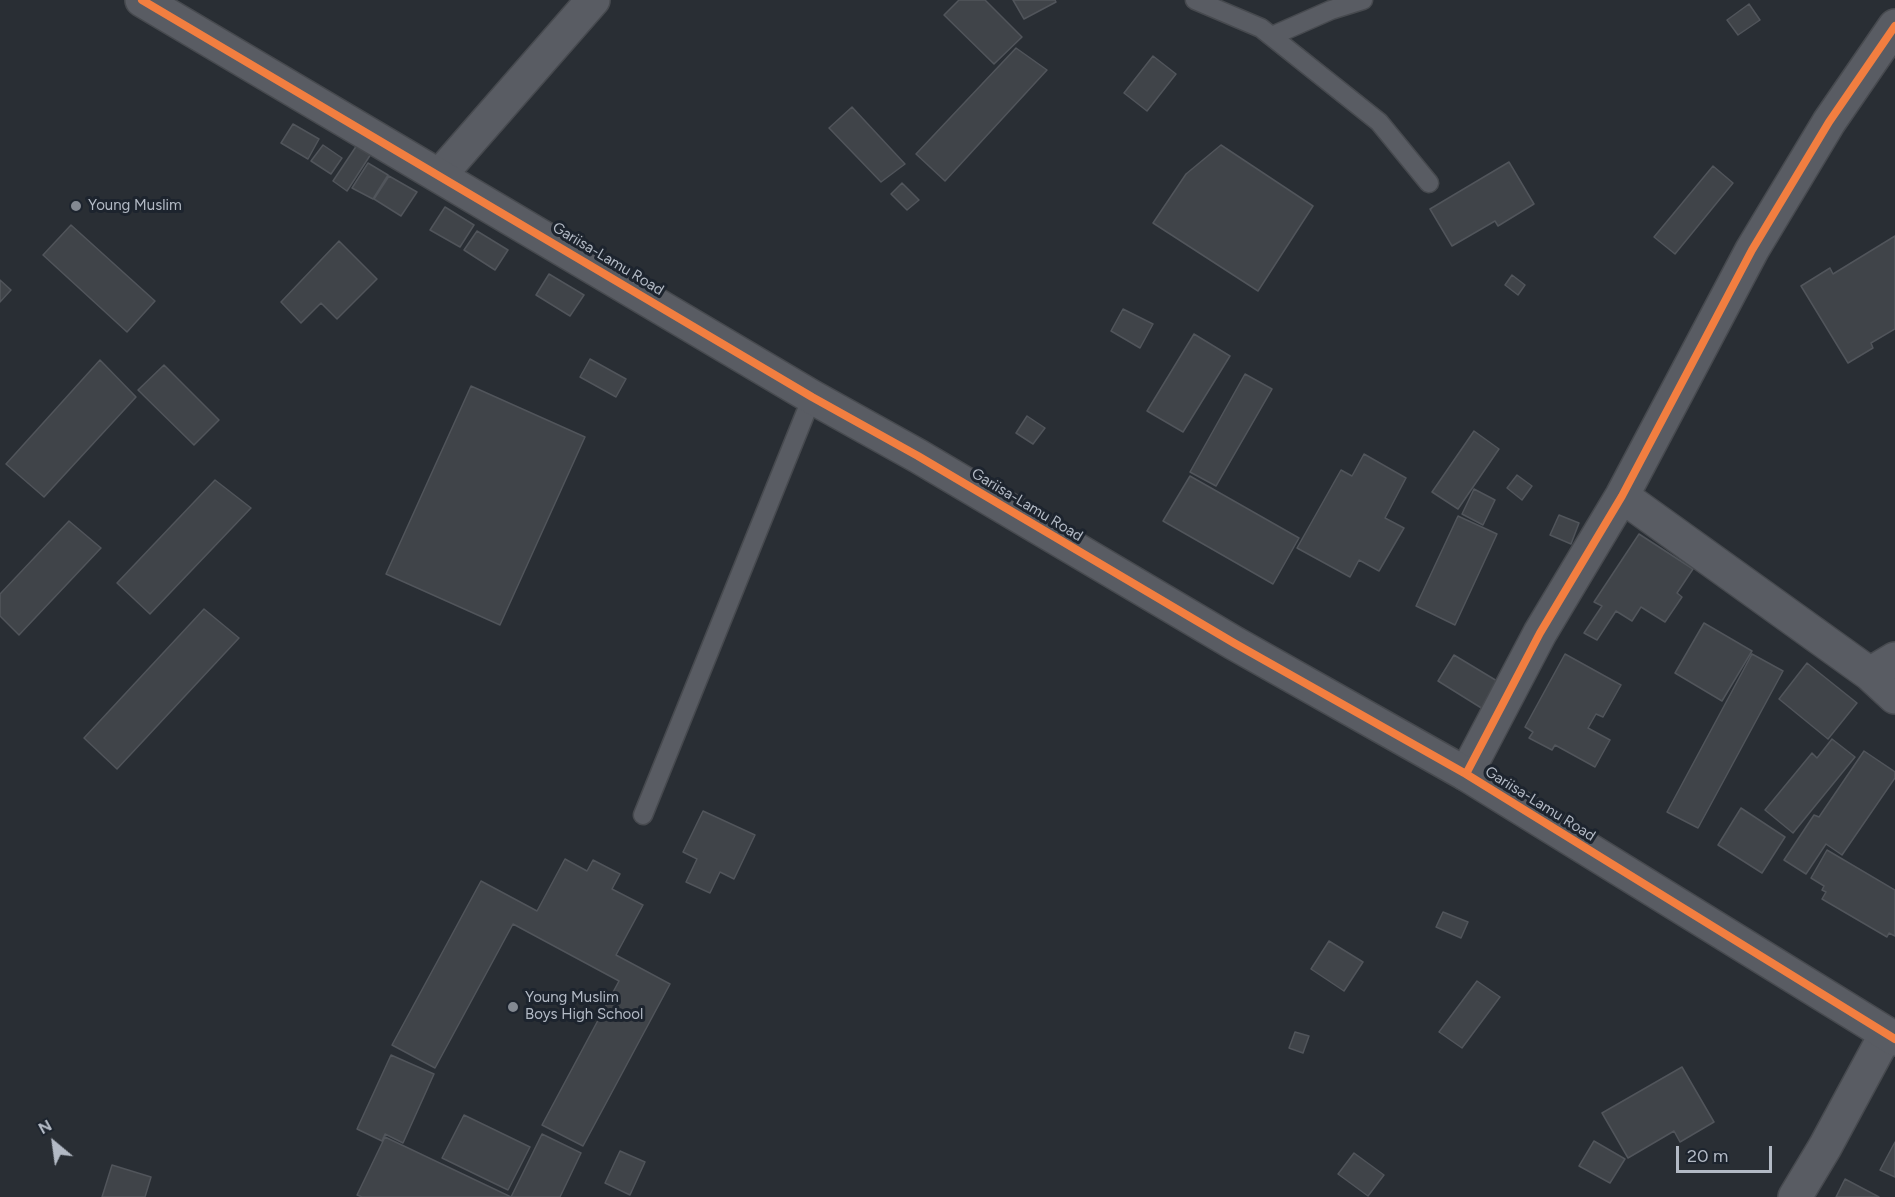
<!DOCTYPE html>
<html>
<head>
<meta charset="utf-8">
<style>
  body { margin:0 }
  #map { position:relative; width:1895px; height:1197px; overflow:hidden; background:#292e34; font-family:Figtree,sans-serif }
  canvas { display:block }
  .north { position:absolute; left:24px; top:1113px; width:60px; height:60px; -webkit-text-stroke:4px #1d242e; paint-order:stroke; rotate:331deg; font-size:16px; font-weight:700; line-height:24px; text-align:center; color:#b3bac5 }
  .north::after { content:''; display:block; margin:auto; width:21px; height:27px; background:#b3bac5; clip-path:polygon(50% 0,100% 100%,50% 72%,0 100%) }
  .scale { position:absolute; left:1676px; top:1146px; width:96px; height:27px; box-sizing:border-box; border:3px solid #b3bac5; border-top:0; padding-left:8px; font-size:18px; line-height:21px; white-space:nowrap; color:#b3bac5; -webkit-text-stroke:4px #1d242e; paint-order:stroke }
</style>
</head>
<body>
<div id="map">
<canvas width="1895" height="1197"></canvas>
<div class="north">N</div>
<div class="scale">20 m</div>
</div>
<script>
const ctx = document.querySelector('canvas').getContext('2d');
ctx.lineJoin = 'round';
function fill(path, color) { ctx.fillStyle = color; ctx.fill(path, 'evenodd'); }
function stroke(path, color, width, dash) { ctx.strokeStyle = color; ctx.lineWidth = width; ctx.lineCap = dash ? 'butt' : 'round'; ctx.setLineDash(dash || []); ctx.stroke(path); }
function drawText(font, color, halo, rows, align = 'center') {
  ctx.font = font + ' Figtree,sans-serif'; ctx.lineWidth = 6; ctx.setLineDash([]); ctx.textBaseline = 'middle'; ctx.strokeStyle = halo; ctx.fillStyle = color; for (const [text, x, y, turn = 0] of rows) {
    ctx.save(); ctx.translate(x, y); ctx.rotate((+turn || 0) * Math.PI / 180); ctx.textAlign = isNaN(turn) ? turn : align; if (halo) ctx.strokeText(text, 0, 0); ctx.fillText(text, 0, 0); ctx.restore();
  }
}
const building = new Path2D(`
  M 959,0 L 985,0 L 1022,37 L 994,64 L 944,15 Z
  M 1013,0 L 1055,0 L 1056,2 L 1024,19 Z
  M 1749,4 L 1760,20 L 1738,35 L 1727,20 Z
  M 1016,48 L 1047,70 L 945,181 L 916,154 Z
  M 1153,56 L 1176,74 L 1147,111 L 1124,93 Z
  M 852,107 L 905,164 L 881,182 L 829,128 Z
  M 293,124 L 319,139 L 308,159 L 281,143 Z
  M 323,145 L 342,158 L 331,174 L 311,161 Z
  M 357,145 L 371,154 L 347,191 L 333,181 Z
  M 1221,145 L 1313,206 L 1258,291 L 1153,223 L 1186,174 Z
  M 1509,162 L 1534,204 L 1498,226 L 1495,221 L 1452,246 L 1430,209 Z
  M 368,163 L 388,175 L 373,199 L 352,188 Z
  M 1713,166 L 1733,183 L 1675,254 L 1654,237 Z
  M 389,176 L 417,192 L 401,216 L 374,199 Z
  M 902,183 L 919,200 L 907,210 L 891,194 Z
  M 445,207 L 474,225 L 460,247 L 430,230 Z
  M 71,225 L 155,301 L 127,332 L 43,255 Z
  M 477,231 L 508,250 L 495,270 L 464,250 Z
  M 1895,236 L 1895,329 L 1871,343 L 1873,348 L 1848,363 L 1801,286 L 1830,268 L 1833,274 Z
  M 339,241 L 377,279 L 337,319 L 321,303 L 301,323 L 281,302 Z
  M 549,274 L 584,295 L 570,316 L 536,295 Z
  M 1512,275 L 1525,285 L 1518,295 L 1505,285 Z
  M 0,280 L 11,290 L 0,302 Z
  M 1123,309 L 1153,324 L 1140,348 L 1111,331 Z
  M 1194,334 L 1230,356 L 1183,432 L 1147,411 Z
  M 590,359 L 626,379 L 616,397 L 580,377 Z
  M 100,360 L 136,397 L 44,497 L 6,464 Z
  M 164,365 L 219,420 L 194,445 L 138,390 Z
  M 1245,374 L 1272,389 L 1216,486 L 1190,472 Z
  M 471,386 L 585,437 L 500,625 L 386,574 Z
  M 1027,416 L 1045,428 L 1033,444 L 1016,433 Z
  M 1474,431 L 1499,449 L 1458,509 L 1432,492 Z
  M 1364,454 L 1406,478 L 1385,518 L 1404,528 L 1379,571 L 1359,560 L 1350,577 L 1297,548 L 1341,470 L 1352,476 Z
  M 1517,475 L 1532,486 L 1522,500 L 1507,488 Z
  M 1190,476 L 1299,538 L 1273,584 L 1163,521 Z
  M 215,480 L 251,508 L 150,614 L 117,583 Z
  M 1474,489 L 1495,500 L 1483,525 L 1462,514 Z
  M 1559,515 L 1579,523 L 1571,544 L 1550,535 Z
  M 1458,516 L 1497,534 L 1455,625 L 1416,606 Z
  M 69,521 L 101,548 L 19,635 L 0,616 L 0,594 Z
  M 1639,534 L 1693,569 L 1677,593 L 1682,597 L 1665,622 L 1641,607 L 1632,621 L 1616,611 L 1597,640 L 1584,633 L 1602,606 L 1594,602 Z
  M 204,609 L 239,638 L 117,769 L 84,738 Z
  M 1704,623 L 1752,651 L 1722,701 L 1675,673 Z
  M 1565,654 L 1621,685 L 1603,717 L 1596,714 L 1588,728 L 1610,740 L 1595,767 L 1555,745 L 1552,750 L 1529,738 L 1533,732 L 1525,727 Z
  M 1752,654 L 1783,671 L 1698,828 L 1667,812 Z
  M 1454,655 L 1507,687 L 1491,714 L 1438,681 Z
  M 1807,663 L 1857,703 L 1828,739 L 1779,699 Z
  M 1832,739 L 1855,757 L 1793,833 L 1765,810 L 1812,753 L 1817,758 Z
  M 1864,751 L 1895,772 L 1895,778 L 1842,855 L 1826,844 L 1806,874 L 1784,860 L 1814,815 L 1819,817 Z
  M 1741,808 L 1785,837 L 1762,873 L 1718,845 Z
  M 703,811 L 755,835 L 734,879 L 720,872 L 710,893 L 686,882 L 697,859 L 683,852 Z
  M 1827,850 L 1895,890 L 1895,936 L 1889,933 L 1887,937 L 1822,899 L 1826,892 L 1822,890 L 1824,886 L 1811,878 Z
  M 565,859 L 587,871 L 593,860 L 620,874 L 612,889 L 643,905 L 616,955 L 670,984 L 583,1146 L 542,1125 L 619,981 L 513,924 L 435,1068 L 392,1045 L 481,881 L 537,911 Z
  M 1443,912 L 1468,922 L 1461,938 L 1436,927 Z
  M 1329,941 L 1363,962 L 1344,991 L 1311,969 Z
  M 1477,981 L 1500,997 L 1462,1048 L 1439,1032 Z
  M 1295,1032 L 1309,1036 L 1303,1053 L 1289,1048 Z
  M 391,1055 L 434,1074 L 403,1143 L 385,1134 L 382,1141 L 357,1129 Z
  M 1682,1067 L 1714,1122 L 1680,1142 L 1674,1131 L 1628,1158 L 1602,1113 Z
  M 464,1115 L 530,1147 L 508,1190 L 442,1158 Z
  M 542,1134 L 581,1153 L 560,1197 L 511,1197 Z
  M 385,1137 L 511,1197 L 362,1197 L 357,1195 Z
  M 1594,1141 L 1625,1159 L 1610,1183 L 1579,1166 Z
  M 1895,1142 L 1895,1177 L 1880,1170 Z
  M 620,1151 L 645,1162 L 630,1195 L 605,1183 Z
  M 1354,1153 L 1384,1175 L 1368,1196 L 1338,1174 Z
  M 112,1165 L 151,1177 L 145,1197 L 102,1197 Z
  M 1845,1179 L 1879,1197 L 1836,1197 Z`);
fill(building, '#404449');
stroke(building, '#51555b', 1.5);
const service = new Path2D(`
  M 1195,0 L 1261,28 L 1379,122 L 1429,183
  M 1272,36 L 1331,10 L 1363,0
  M 643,815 L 812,397`);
const minor = new Path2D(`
  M 440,175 L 593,0
  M 1622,496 L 1870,674 L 1895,659
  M 1870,674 L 1895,697
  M 1466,774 L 1540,633 L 1622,496 L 1752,250 L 1829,122 L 1895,26
  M 1795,1197 L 1825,1147 L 1886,1034`);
const tertiary = new Path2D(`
  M 142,0 L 812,397 L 918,456 L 1234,643 L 1466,774 L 1895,1039`);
stroke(service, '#474a4f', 21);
stroke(minor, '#474a4f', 36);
stroke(tertiary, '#474a4f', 36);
stroke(service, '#595c63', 18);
stroke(minor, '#595c63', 33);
stroke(tertiary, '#595c63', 33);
stroke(new Path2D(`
  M 142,0 L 812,397 L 918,456 L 1234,643 L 1466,774 L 1895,1039
  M 1466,774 L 1540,633 L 1622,496 L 1752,250 L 1829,122 L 1895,26`), '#f27e40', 8);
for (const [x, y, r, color] of [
  [76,206,6,"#838992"],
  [513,1007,6,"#838992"]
]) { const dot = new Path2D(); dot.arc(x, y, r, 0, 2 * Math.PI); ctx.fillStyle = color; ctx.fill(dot); stroke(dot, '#1d242e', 2); }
drawText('15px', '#b3bac5', '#1d242e', [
  ["Young Muslim",88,206],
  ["Young Muslim",525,998],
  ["Boys High School",525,1015]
], 'left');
drawText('15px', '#b3bac5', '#1d242e', [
  ["Gariisa-Lamu Road",608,259,31],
  ["Gariisa-Lamu Road",1027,505,31],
  ["Gariisa-Lamu Road",1540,804,32]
]);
</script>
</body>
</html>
